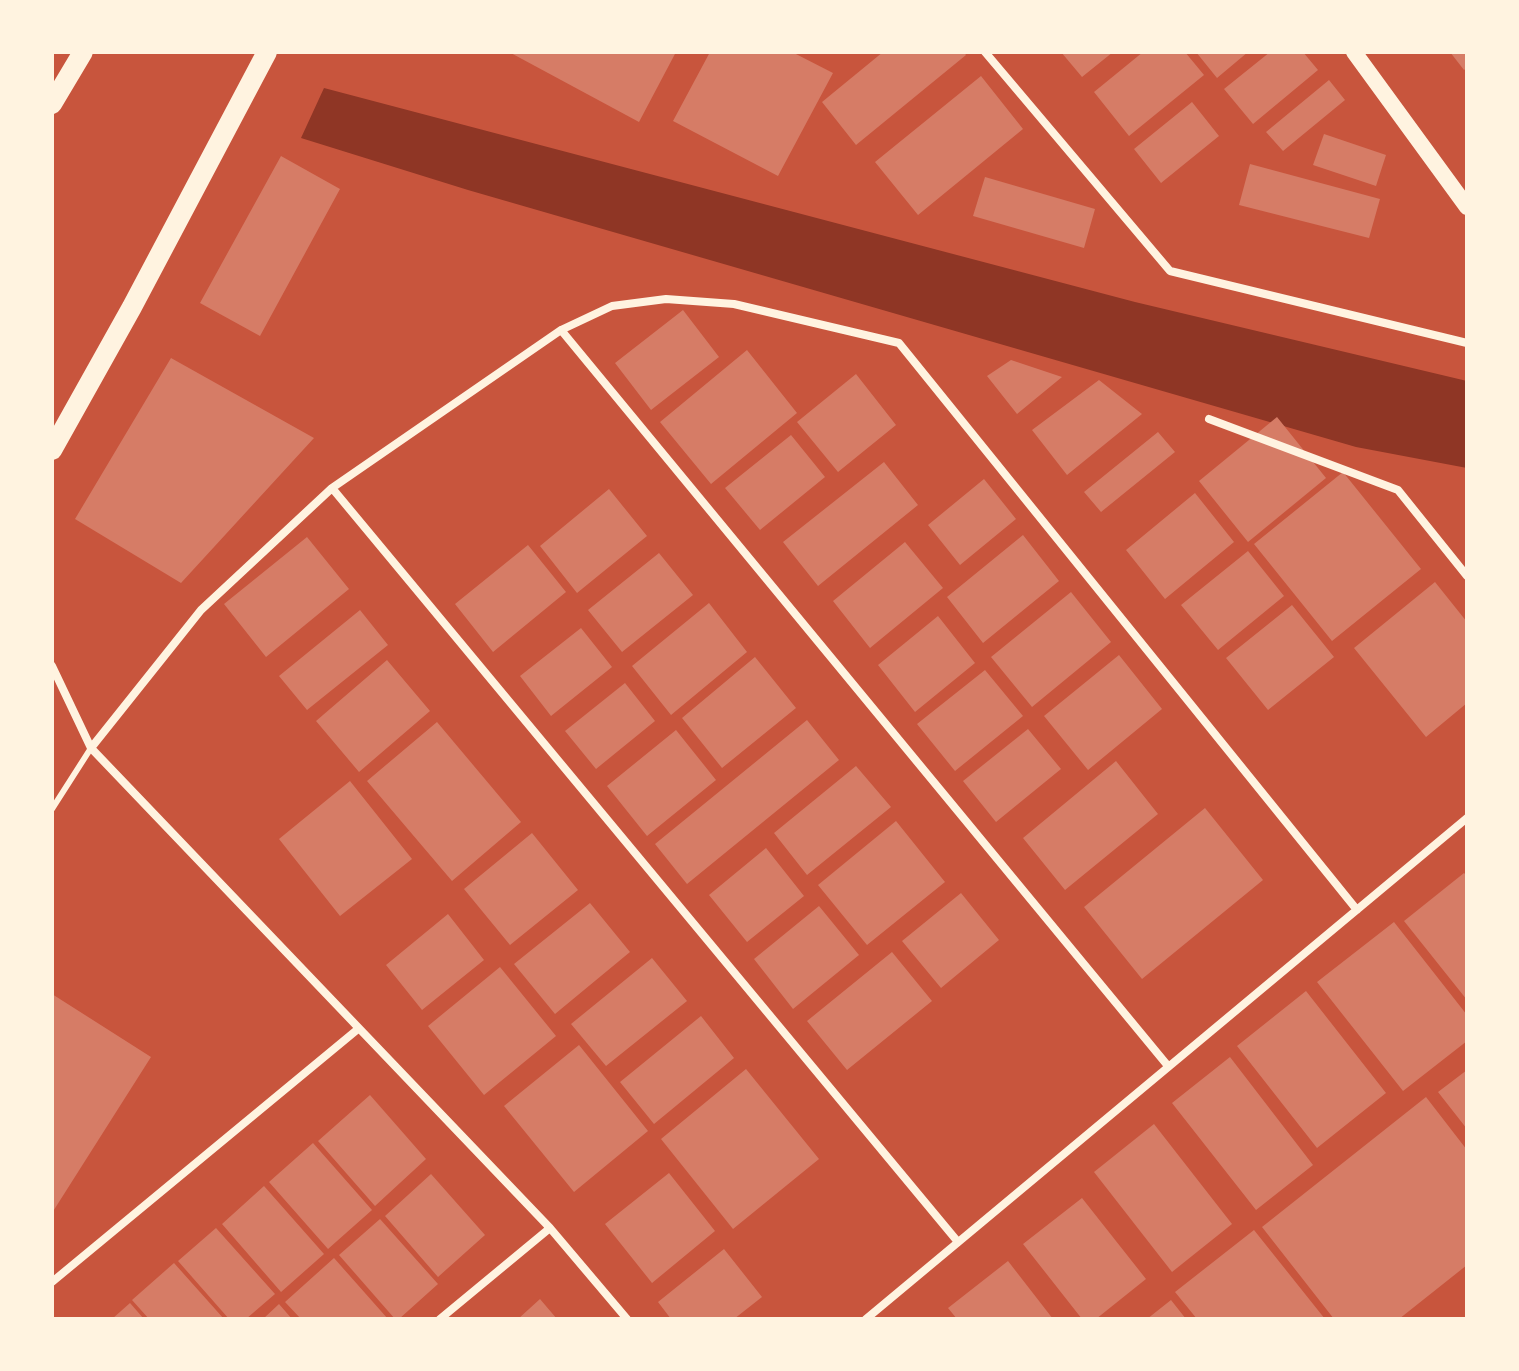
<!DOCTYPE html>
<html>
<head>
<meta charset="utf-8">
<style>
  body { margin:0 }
  #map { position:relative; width:1519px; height:1371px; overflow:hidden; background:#c8553d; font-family:Karla,sans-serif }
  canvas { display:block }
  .frame { position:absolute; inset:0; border:54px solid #fff3e0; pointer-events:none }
</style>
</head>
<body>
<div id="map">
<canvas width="1519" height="1371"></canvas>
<div class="frame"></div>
</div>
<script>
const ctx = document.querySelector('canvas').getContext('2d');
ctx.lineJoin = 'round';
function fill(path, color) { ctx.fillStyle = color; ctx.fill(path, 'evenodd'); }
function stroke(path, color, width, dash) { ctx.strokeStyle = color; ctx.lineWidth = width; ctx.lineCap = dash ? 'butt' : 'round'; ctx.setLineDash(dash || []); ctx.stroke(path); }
fill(new Path2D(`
  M 324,88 L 1135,302 L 1467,381 L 1467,468 L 1356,447 L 468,190 L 301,138 Z`), '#8f3625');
fill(new Path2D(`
  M 509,52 L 676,52 L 639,122 Z
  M 710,52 L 792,52 L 833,73 L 778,176 L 673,121 Z
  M 883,52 L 964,52 L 966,55 L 856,145 L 822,102 Z
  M 1061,52 L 1113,52 L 1082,77 Z
  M 1143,52 L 1185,52 L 1204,75 L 1129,136 L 1094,92 Z
  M 1196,52 L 1248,52 L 1217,78 Z
  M 1270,52 L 1303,52 L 1318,70 L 1253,124 L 1224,89 Z
  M 1450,52 L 1467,52 L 1467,68 L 1464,70 Z
  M 981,76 L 1023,129 L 918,215 L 875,162 Z
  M 1329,80 L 1345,100 L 1283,151 L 1266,132 Z
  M 1192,102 L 1219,136 L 1161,183 L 1134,149 Z
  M 1324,134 L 1386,155 L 1376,186 L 1313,165 Z
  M 281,156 L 340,189 L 260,336 L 200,303 Z
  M 1250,164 L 1380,199 L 1369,238 L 1239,205 Z
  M 985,177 L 1095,209 L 1084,248 L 973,216 Z
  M 683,310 L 719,357 L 651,410 L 615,363 Z
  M 747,350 L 797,413 L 711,484 L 660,422 Z
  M 171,358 L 314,438 L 181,583 L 75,519 Z
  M 1011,360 L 1062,377 L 1017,414 L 987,376 Z
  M 856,374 L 896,425 L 838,472 L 797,422 Z
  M 1099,380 L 1142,414 L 1067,475 L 1032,430 Z
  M 1277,417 L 1326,478 L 1248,542 L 1199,481 Z
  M 1158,432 L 1175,452 L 1101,512 L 1084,492 Z
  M 791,435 L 825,477 L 760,530 L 725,488 Z
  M 884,462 L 918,505 L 818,586 L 783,542 Z
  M 1343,472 L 1421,569 L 1332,641 L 1254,544 Z
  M 984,479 L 1016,519 L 960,565 L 928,525 Z
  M 609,489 L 647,536 L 577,593 L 540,546 Z
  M 1195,493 L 1234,542 L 1165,599 L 1126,550 Z
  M 1023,535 L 1059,581 L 983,643 L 947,597 Z
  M 307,537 L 349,589 L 266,657 L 224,604 Z
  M 905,542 L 943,588 L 870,648 L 833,601 Z
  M 528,545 L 566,592 L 493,652 L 455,604 Z
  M 1248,551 L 1284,596 L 1218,650 L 1181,605 Z
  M 659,553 L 693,595 L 622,652 L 588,610 Z
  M 1435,582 L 1467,622 L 1467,703 L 1426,737 L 1354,648 Z
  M 1071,592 L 1111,642 L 1032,707 L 991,657 Z
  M 709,603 L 747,652 L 671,715 L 632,666 Z
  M 1292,605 L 1334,657 L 1268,710 L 1226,658 Z
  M 360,610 L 388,645 L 307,710 L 279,676 Z
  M 938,616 L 975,663 L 915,712 L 878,665 Z
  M 581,628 L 612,667 L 551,716 L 520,676 Z
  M 1119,655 L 1162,709 L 1088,770 L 1044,716 Z
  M 755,657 L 796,708 L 722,768 L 682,718 Z
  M 387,660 L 430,711 L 359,772 L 316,721 Z
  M 985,670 L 1023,716 L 955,771 L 917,724 Z
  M 625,683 L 655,721 L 596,769 L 565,731 Z
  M 807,720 L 839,760 L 687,884 L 655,844 Z
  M 437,722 L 521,822 L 452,881 L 367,781 Z
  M 1028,729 L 1061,769 L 996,822 L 963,781 Z
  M 676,730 L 716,780 L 647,836 L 607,786 Z
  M 1116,761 L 1158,814 L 1065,890 L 1023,838 Z
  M 856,766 L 891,807 L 807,875 L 774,833 Z
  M 350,781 L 412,859 L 340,916 L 279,839 Z
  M 1205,808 L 1263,880 L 1142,979 L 1084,907 Z
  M 896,821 L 945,882 L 867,945 L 818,885 Z
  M 532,833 L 578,890 L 510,945 L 464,889 Z
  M 766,848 L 804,896 L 747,942 L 709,895 Z
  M 1464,873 L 1467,876 L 1467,1000 L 1404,921 Z
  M 961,893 L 999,940 L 941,988 L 902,941 Z
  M 590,903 L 630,952 L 555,1014 L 514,964 Z
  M 819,906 L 859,955 L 793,1009 L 754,959 Z
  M 448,914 L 484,960 L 422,1010 L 386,965 Z
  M 1394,922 L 1467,1015 L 1467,1041 L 1403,1091 L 1317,982 Z
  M 892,952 L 932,1001 L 847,1070 L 807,1021 Z
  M 652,958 L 687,1001 L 606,1066 L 571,1024 Z
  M 500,967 L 556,1036 L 484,1095 L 428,1026 Z
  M 1306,991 L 1386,1093 L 1317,1148 L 1237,1046 Z
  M 52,994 L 151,1057 L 52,1213 Z
  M 701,1016 L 734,1058 L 654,1124 L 620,1082 Z
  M 579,1045 L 648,1131 L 574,1192 L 504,1106 Z
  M 1230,1057 L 1313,1165 L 1256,1210 L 1172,1103 Z
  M 746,1069 L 819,1159 L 733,1229 L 661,1139 Z
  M 1467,1070 L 1467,1129 L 1438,1092 Z
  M 370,1095 L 426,1159 L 375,1206 L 318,1141 Z
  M 1426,1097 L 1467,1150 L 1467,1265 L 1399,1319 L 1334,1319 L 1262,1227 Z
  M 1154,1124 L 1232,1224 L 1172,1272 L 1094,1172 Z
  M 313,1143 L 372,1210 L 328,1249 L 269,1182 Z
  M 669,1173 L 715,1231 L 652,1283 L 605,1224 Z
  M 431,1174 L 485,1235 L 438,1277 L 385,1216 Z
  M 264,1186 L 324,1254 L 281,1292 L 222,1224 Z
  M 1082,1198 L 1146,1279 L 1096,1319 L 1082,1319 L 1023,1244 Z
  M 380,1219 L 438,1284 L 399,1319 L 395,1319 L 339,1255 Z
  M 216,1228 L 275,1294 L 246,1319 L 229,1319 L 178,1261 Z
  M 1254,1230 L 1325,1319 L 1197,1319 L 1175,1292 Z
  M 724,1249 L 762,1297 L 734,1319 L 671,1319 L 658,1302 Z
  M 334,1258 L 388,1319 L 301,1319 L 285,1302 Z
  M 1008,1261 L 1053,1319 L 957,1319 L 948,1308 Z
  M 174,1263 L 224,1319 L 149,1319 L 132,1300 Z
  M 540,1299 L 557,1319 L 518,1319 Z
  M 1171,1300 L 1186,1319 L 1147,1319 Z
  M 130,1303 L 144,1319 L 112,1319 Z
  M 279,1304 L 292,1319 L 263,1319 Z`), '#d67c66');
stroke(new Path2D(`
  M 52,809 L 91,748`), '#fff3e0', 6);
stroke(new Path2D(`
  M 985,52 L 1170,271 L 1467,343
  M 561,330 L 1168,1066
  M 1209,419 L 1398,490 L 1467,576
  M 332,488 L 958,1242
  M 52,666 L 91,748 L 550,1228 L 627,1319
  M 91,748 L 201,610 L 332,488 L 561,330 L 612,306 L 666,299 L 734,304 L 899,343 L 1357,910
  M 52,1282 L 358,1029
  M 440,1319 L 550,1228
  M 866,1319 L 1467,818`), '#fff3e0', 8);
stroke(new Path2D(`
  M 1354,52 L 1467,207`), '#fff3e0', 16);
stroke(new Path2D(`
  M 52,104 L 83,52
  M 52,450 L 132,307 L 267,52`), '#fff3e0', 20);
</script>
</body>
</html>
